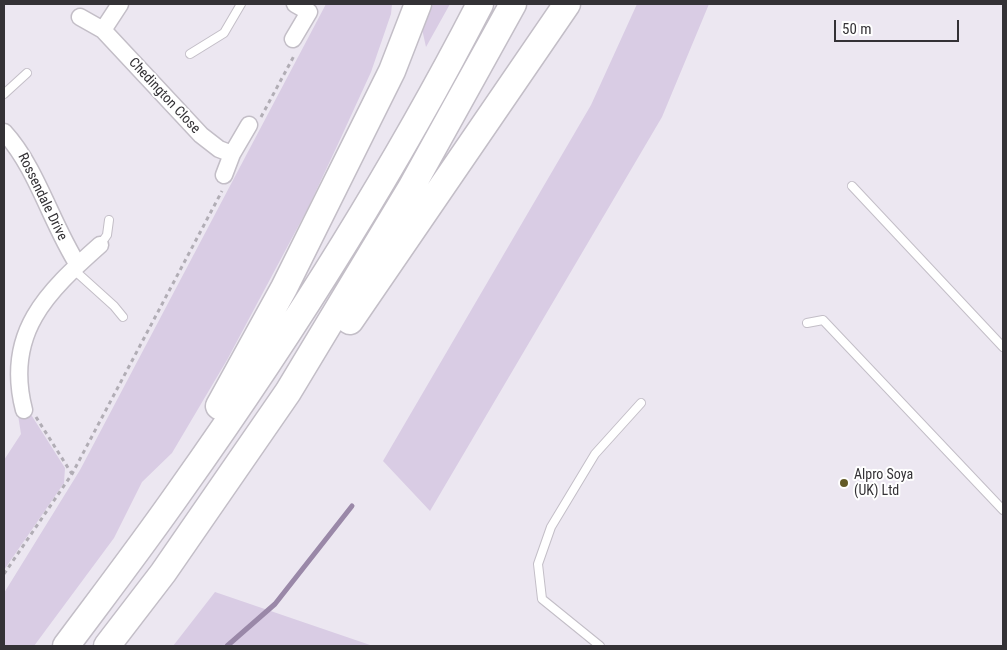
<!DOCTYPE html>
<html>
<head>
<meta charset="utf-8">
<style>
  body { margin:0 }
  #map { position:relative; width:1007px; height:650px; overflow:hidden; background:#ece7f1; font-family:"Roboto Condensed",sans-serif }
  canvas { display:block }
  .frame { position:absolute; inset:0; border:5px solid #343236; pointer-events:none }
  .scale { position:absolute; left:834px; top:20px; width:125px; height:22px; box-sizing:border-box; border:2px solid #343236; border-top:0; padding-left:6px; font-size:15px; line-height:18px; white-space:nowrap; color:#343236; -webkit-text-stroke:4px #fff; paint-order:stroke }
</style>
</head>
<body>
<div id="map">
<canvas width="1007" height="650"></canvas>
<div class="frame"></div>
<div class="scale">50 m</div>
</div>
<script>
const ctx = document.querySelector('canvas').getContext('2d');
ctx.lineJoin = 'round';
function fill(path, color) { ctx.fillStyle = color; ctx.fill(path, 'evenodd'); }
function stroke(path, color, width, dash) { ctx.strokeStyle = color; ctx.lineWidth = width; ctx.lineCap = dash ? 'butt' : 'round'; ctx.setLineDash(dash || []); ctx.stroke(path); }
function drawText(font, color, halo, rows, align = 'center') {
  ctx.font = font + ' "Roboto Condensed",sans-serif'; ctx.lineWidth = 4; ctx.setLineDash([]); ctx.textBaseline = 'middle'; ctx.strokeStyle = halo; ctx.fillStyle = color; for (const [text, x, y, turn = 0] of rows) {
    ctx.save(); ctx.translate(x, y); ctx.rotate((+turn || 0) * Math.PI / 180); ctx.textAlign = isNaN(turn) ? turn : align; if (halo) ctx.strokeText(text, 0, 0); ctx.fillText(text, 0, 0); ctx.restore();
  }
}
fill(new Path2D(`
  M 326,4 L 392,4 L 391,14 L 371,72 L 338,144 L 308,208 L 227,360 L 172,453 L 142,482 L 114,538 L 34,646 L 4,646 L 4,593 L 80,470 Z
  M 433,4 L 450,4 L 426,47 L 422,29 Z
  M 637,4 L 709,4 L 662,117 L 430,511 L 383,461 L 591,105 Z
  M 30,413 L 65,468 L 64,483 L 4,570 L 4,460 L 21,434 L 18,415 Z
  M 215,592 L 373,646 L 173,646 Z`), '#d9cce4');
stroke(new Path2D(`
  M 227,646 L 275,604 L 352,506`), '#9a88a8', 5);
const service = new Path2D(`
  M 190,54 L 224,33 L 241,4
  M 4,94 L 27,73
  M 852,186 L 1003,347
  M 100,245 L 107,235 L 109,220
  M 73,269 L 114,306 L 123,317
  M 807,323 L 823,320 L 1003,510
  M 600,646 L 542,599 L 538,564 L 551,527 L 595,454 L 641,403`);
const minor = new Path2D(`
  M 120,4 L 103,30 L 201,135 L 219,149 L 232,154
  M 80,17 L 103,30
  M 293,39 L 309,12 L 295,4
  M 4,132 C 37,168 51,223 78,265
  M 224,175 L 232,154 L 249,125
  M 24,410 C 4,333 47,292 100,245`);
const trunk = new Path2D(`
  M 350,321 L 567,4
  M 219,406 L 284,288 L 392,71 L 418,4
  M 66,646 C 104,595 143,544 180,491 C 290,336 393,173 480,4
  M 107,646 L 163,573 L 288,392 L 411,188 L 513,4`);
stroke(service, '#c3bec7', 10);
stroke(minor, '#c3bec7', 19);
stroke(trunk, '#c3bec7', 29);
stroke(new Path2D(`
  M 261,117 L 295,54
  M 36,417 L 72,474
  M 4,574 L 72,474 L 222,191`), '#b1adb5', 3, [4, 4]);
stroke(service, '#fff', 8);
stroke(minor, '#fff', 16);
stroke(trunk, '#fff', 26);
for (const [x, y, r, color] of [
  [844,483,5,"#635a26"]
]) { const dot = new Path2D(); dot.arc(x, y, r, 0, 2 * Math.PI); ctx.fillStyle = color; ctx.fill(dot); stroke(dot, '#fff', 2); }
drawText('14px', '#343236', '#fff', [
  ["Chedington Close",164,96,47],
  ["Rossendale Drive",42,197,64]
]);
drawText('14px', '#343236', '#fff', [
  ["Alpro Soya",854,475],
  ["(UK) Ltd",854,491]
], 'left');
</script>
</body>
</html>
